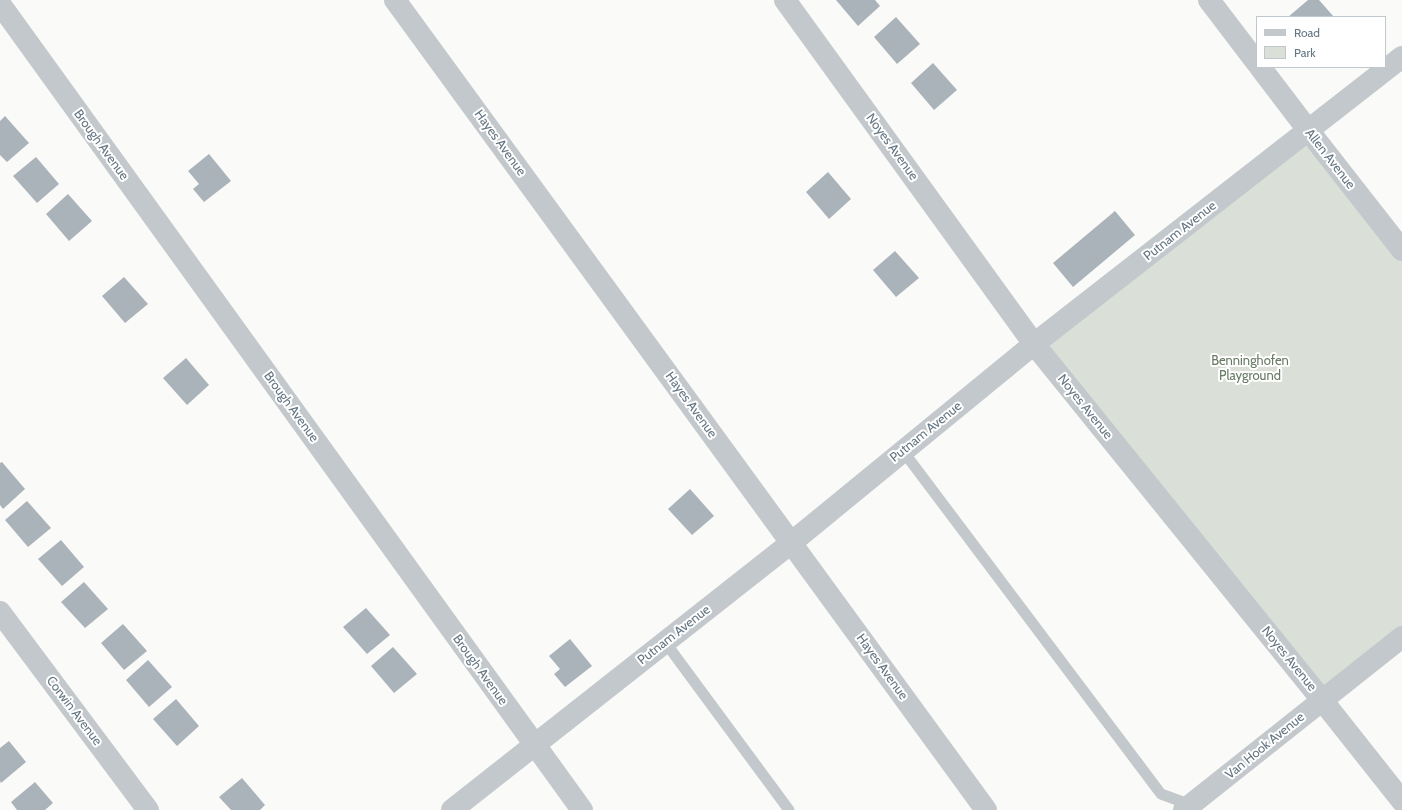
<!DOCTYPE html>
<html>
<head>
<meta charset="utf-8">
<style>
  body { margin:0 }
  #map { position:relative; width:1402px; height:810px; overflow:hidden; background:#fafaf8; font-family:Cabin,sans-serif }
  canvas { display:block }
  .legend { position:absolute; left:1256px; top:16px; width:130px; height:52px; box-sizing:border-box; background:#fff; border:1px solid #c1c8cd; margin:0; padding:5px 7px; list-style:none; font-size:12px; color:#657683 }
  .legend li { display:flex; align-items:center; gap:8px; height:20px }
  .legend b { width:20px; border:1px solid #c1c8cd }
</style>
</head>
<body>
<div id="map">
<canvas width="1402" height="810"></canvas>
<ul class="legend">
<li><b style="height:5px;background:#c3c8cc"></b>Road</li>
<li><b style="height:11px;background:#dadfd7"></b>Park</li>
</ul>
</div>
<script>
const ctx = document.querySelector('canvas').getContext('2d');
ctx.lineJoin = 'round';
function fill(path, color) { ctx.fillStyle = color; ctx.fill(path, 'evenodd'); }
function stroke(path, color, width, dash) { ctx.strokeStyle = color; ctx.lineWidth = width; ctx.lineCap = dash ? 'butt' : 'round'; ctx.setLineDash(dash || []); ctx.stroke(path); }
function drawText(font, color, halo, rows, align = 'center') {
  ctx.font = font + ' Cabin,sans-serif'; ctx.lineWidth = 4; ctx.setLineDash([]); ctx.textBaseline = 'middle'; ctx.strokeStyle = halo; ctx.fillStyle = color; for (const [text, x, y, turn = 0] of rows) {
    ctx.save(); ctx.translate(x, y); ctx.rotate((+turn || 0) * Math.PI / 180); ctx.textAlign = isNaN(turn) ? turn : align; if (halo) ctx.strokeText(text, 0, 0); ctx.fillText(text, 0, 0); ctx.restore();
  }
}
fill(new Path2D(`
  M 1308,130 L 1402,250 L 1402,637 L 1322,700 L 1034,344 Z`), '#dadfd7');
fill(new Path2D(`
  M 836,0 L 875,0 L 880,6 L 858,26 Z
  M 1308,0 L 1319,0 L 1334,17 L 1288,17 Z
  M 896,17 L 920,44 L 897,64 L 874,37 Z
  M 933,63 L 957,90 L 934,110 L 911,83 Z
  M 5,116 L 29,143 L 7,162 L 0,155 L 0,121 Z
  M 209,154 L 231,181 L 204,202 L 193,189 L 199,184 L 188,171 Z
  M 36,157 L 59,184 L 37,203 L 13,176 Z
  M 828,172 L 851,199 L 829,219 L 806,192 Z
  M 68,194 L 92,221 L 69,241 L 46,214 Z
  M 1115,211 L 1135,235 L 1073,287 L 1053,263 Z
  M 895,251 L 919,278 L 896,297 L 873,270 Z
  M 124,277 L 148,304 L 125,323 L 102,296 Z
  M 186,358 L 209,385 L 187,405 L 163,378 Z
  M 2,462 L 25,489 L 3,509 L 0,505 L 0,463 Z
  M 690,489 L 714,516 L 692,535 L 668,509 Z
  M 27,501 L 51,528 L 28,547 L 5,520 Z
  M 61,540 L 84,567 L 62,586 L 38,559 Z
  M 84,582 L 108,609 L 85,628 L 61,602 Z
  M 366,608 L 390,635 L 367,654 L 343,627 Z
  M 123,624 L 147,651 L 124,670 L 101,643 Z
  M 570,639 L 592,666 L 565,687 L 554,674 L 560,669 L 549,656 Z
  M 393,647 L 417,674 L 394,693 L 371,666 Z
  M 148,660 L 172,687 L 149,707 L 126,680 Z
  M 176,699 L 199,726 L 177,746 L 153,719 Z
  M 9,741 L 26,762 L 1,783 L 0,781 L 0,748 Z
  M 242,778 L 265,805 L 260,810 L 231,810 L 219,797 Z
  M 35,782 L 53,803 L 45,810 L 17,810 L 11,802 Z`), '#aab3b9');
stroke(new Path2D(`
  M 903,451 L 1161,794 L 1191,805 L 1192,806
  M 665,642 L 789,810`), '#c3c8cc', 11);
stroke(new Path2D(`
  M 395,0 L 986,810
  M 785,0 L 1034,344 L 1322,700 L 1402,801
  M 1209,0 L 1257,63
  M 0,4 L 582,810
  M 1260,67 L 1308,130 L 1402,250
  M 0,612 L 148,810
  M 452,810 L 791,543 L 1034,344 L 1402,57
  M 1184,810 L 1402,637`), '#c3c8cc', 22);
drawText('13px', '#657683', '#fff', [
  ["Hayes Avenue",500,143,54],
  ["Brough Avenue",101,145,54],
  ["Noyes Avenue",892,147,54],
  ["Allen Avenue",1330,159,52],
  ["Putnam Avenue",1180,231,-38],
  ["Hayes Avenue",691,405,54],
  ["Brough Avenue",291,407,54],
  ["Noyes Avenue",1085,407,51],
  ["Putnam Avenue",926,432,-39],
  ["Putnam Avenue",674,635,-38],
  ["Noyes Avenue",1289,659,51],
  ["Hayes Avenue",882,667,54],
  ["Brough Avenue",480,670,54],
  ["Corwin Avenue",74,711,53],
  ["Van Hook Avenue",1265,746,-39]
]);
drawText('13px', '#687a64', '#fff', [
  ["Benninghofen",1250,361],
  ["Playground",1250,376]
]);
</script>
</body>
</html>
